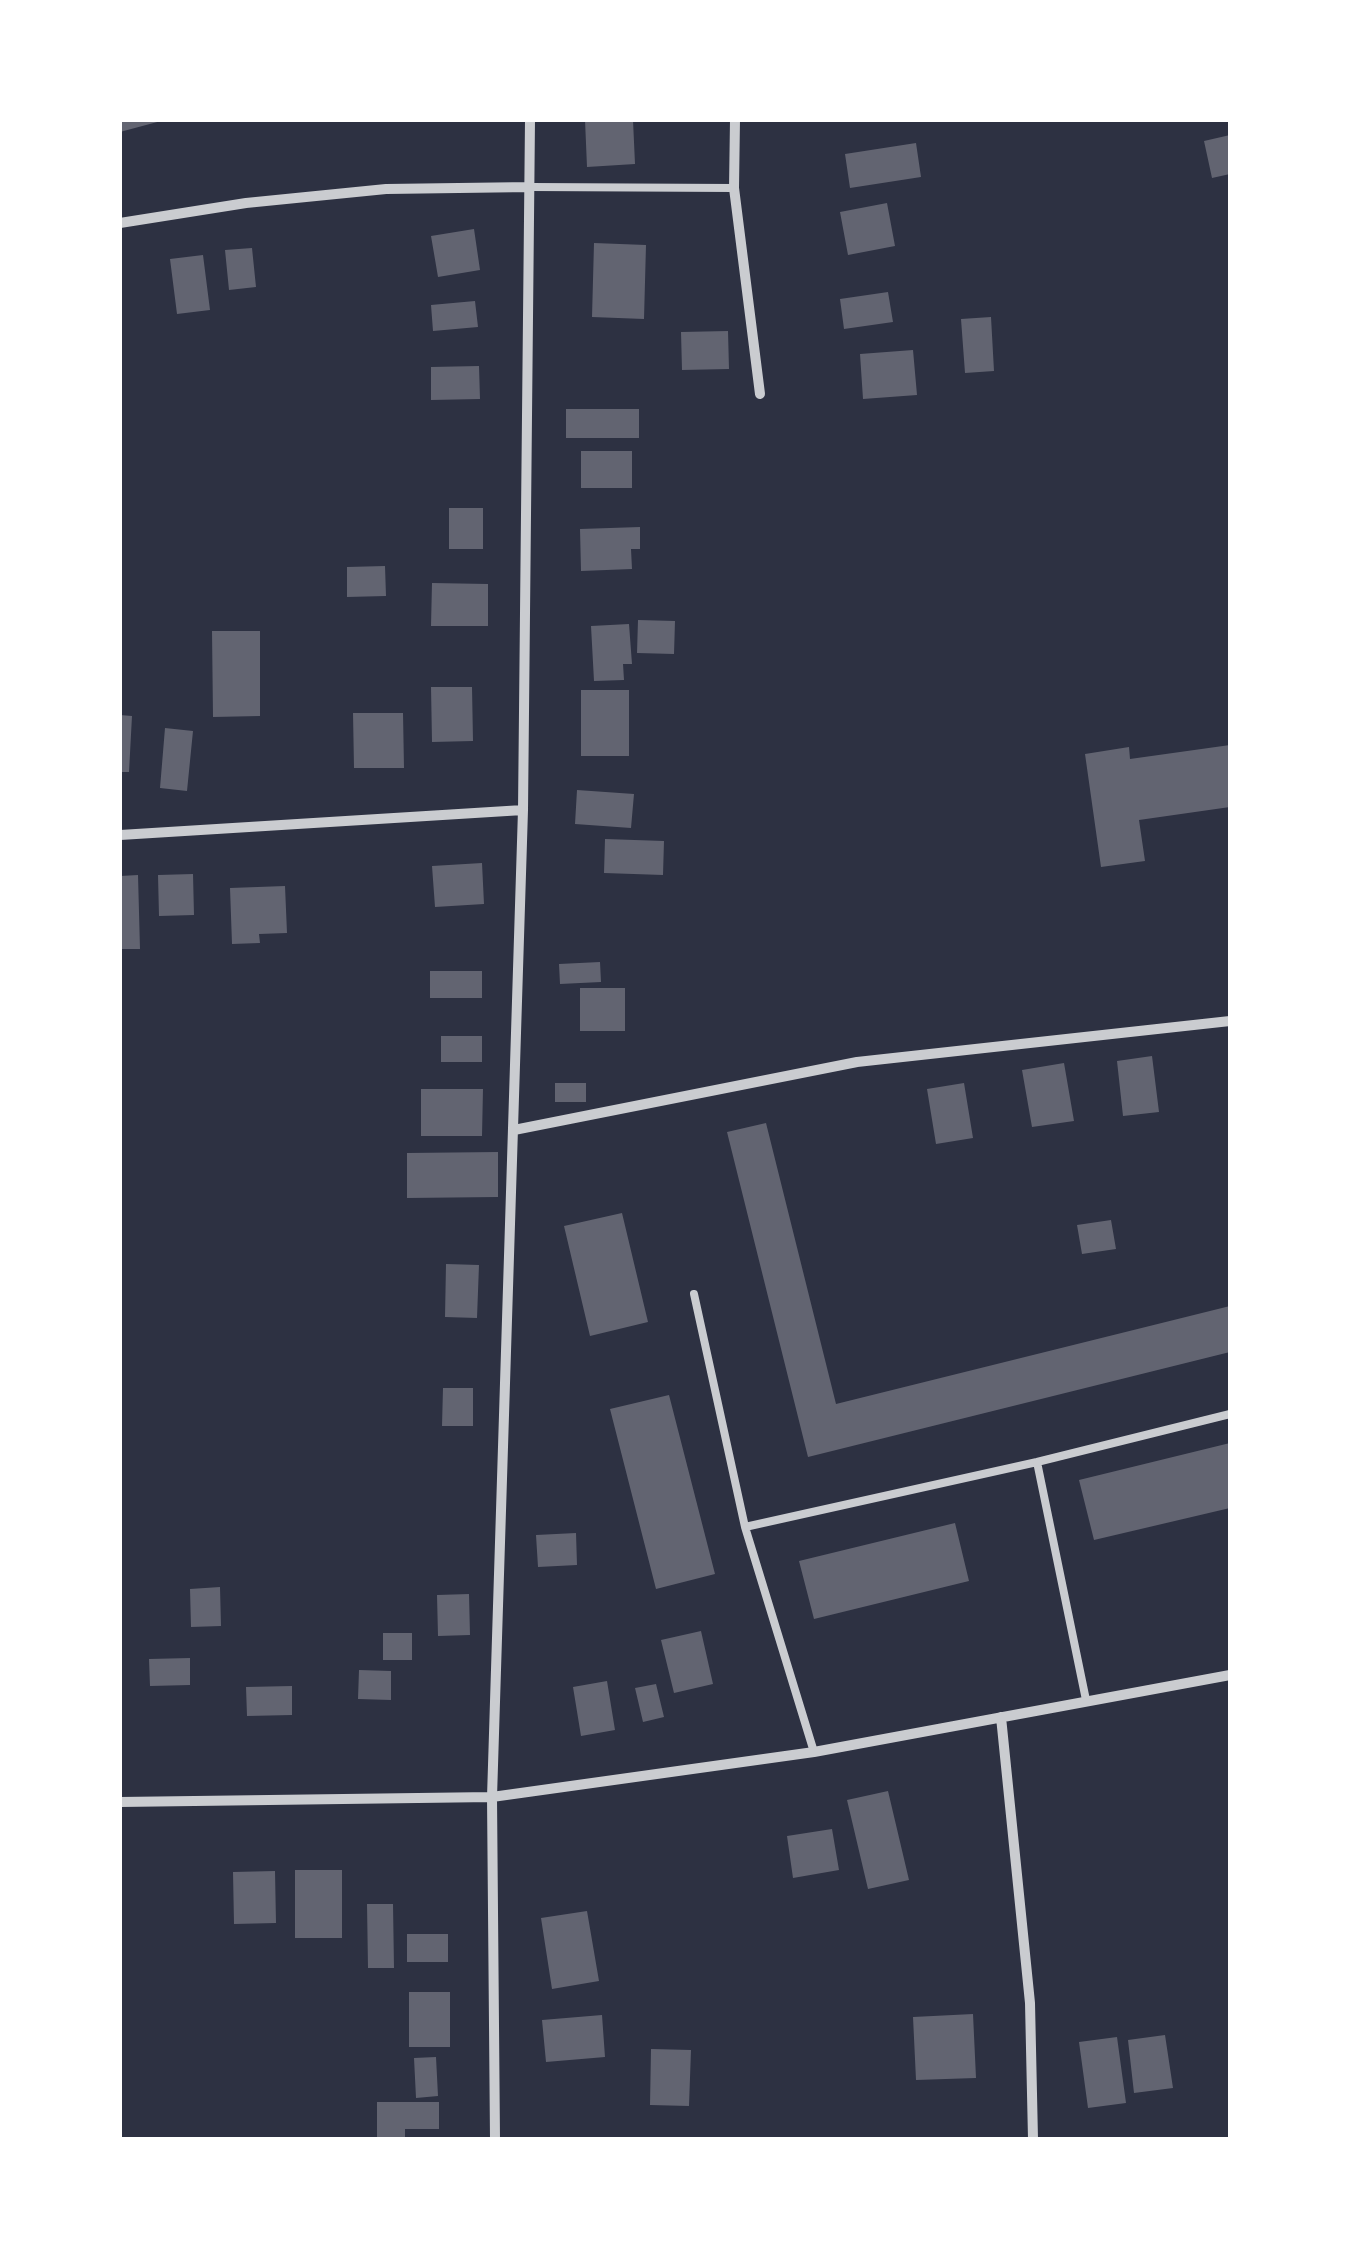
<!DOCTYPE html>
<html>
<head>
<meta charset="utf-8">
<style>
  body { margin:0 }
  #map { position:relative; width:1350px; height:2259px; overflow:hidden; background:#2d3142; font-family:Merriweather,serif }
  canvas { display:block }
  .frame { position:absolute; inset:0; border:122px solid #fff; pointer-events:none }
</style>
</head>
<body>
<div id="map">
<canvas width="1350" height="2259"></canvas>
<div class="frame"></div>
</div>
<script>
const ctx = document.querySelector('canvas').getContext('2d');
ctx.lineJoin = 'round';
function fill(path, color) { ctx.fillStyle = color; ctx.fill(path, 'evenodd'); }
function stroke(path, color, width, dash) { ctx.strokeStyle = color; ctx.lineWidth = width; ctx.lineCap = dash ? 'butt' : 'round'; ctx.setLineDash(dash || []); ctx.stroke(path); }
fill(new Path2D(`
  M 120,120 L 161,120 L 161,121 L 120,132 Z
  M 585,120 L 633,120 L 635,164 L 587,167 Z
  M 1230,135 L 1230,174 L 1212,178 L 1204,141 Z
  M 916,143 L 921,177 L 850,188 L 845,154 Z
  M 887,203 L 895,246 L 848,255 L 840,212 Z
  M 474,229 L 480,270 L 438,277 L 431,236 Z
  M 594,243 L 646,245 L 644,319 L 592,317 Z
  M 252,248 L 256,287 L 229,290 L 225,250 Z
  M 203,255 L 210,310 L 177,314 L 170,259 Z
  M 888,292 L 893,322 L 844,329 L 840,299 Z
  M 475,301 L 478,327 L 433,331 L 431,305 Z
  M 991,317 L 994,371 L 965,373 L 961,319 Z
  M 728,331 L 729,369 L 682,370 L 681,332 Z
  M 913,350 L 917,395 L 863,399 L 860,354 Z
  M 479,366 L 480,399 L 431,400 L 431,367 Z
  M 566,409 L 639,409 L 639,438 L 566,438 Z
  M 581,451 L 632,451 L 632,488 L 581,488 Z
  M 449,508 L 483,508 L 483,549 L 449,549 Z
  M 640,527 L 640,549 L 631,549 L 632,569 L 581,571 L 580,529 Z
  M 385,566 L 386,596 L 347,597 L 347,567 Z
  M 432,583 L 488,584 L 488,626 L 431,626 Z
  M 638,620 L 675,621 L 674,654 L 637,653 Z
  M 629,624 L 632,664 L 623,664 L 624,680 L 594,681 L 591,626 Z
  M 212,631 L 260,631 L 260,716 L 213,717 Z
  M 431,687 L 472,687 L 473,741 L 432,742 Z
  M 581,690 L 629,690 L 629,756 L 581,756 Z
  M 353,713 L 403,713 L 404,768 L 354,768 Z
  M 120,715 L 132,716 L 129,772 L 120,772 Z
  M 165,728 L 193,731 L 187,791 L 160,788 Z
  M 1230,745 L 1230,807 L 1139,820 L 1145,861 L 1101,867 L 1085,754 L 1129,747 L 1130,759 Z
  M 577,790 L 634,794 L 631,828 L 575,824 Z
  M 605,839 L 664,841 L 663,875 L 604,873 Z
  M 482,863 L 484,904 L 435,907 L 432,866 Z
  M 193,874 L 194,915 L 159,916 L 158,875 Z
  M 138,875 L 140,949 L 120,949 L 120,876 Z
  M 285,886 L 287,933 L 259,934 L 260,943 L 232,944 L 230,888 Z
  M 600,962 L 601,982 L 560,984 L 559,964 Z
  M 430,971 L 482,971 L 482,998 L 430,998 Z
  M 580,988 L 625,988 L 625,1031 L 580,1031 Z
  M 441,1036 L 482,1036 L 482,1062 L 441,1062 Z
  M 1152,1056 L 1159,1112 L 1123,1116 L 1117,1061 Z
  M 1064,1063 L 1074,1121 L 1032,1127 L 1022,1070 Z
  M 555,1083 L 586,1083 L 586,1102 L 555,1102 Z
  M 964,1083 L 973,1138 L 936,1144 L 927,1089 Z
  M 421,1089 L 483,1089 L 482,1136 L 421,1136 Z
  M 766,1123 L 836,1404 L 1230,1306 L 1230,1352 L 808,1457 L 727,1132 Z
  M 498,1152 L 498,1197 L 407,1198 L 407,1153 Z
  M 622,1213 L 648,1322 L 590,1336 L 564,1226 Z
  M 1111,1220 L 1116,1249 L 1082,1254 L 1077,1225 Z
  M 446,1264 L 479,1265 L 477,1318 L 445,1317 Z
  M 443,1388 L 473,1388 L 473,1426 L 442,1426 Z
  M 669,1395 L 715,1574 L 656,1589 L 610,1409 Z
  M 1230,1443 L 1230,1508 L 1094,1540 L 1079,1480 Z
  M 955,1523 L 969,1581 L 814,1619 L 799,1561 Z
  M 576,1533 L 577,1565 L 538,1567 L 536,1535 Z
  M 220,1587 L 221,1626 L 191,1627 L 190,1589 Z
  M 469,1594 L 470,1635 L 438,1636 L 437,1595 Z
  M 701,1631 L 713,1684 L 674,1693 L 661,1640 Z
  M 383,1633 L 412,1633 L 412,1660 L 383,1660 Z
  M 190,1658 L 190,1685 L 150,1686 L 149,1659 Z
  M 359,1670 L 391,1671 L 391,1700 L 358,1699 Z
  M 607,1681 L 615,1730 L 581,1736 L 573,1687 Z
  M 656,1684 L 664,1717 L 643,1722 L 635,1688 Z
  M 292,1686 L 292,1715 L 247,1716 L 246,1687 Z
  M 888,1791 L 909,1880 L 868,1889 L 847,1800 Z
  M 832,1829 L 839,1870 L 793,1878 L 787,1836 Z
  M 295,1870 L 342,1870 L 342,1938 L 295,1938 Z
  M 275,1871 L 276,1923 L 234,1924 L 233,1872 Z
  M 367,1904 L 393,1904 L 394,1968 L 368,1968 Z
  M 587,1911 L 599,1981 L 552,1989 L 541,1918 Z
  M 407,1934 L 448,1934 L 448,1962 L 407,1962 Z
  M 409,1992 L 450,1992 L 450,2047 L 409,2047 Z
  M 973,2014 L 976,2078 L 916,2080 L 913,2017 Z
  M 602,2015 L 605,2057 L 546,2062 L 542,2020 Z
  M 1165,2035 L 1173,2088 L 1134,2093 L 1128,2040 Z
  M 1117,2037 L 1126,2103 L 1088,2108 L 1079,2042 Z
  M 651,2049 L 691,2050 L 689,2106 L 650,2105 Z
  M 436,2057 L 438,2096 L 416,2098 L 414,2058 Z
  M 377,2102 L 439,2102 L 439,2129 L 405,2129 L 405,2139 L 377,2139 Z`), '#626471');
stroke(new Path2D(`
  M 531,187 L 734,188
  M 694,1294 L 745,1527 L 814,1752
  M 1037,1462 L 1086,1700
  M 745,1527 L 1037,1462 L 1230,1414`), '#caccd0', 8);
stroke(new Path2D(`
  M 735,120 L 734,188 L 760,394
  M 120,223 L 246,203 L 386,189 L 531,187
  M 120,835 L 523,810
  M 514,1130 L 857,1062 L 1230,1021
  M 1001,1717 L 1030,2003 L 1033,2139
  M 120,1802 L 492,1797 L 814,1752 L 1230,1675
  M 495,2139 L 492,1797 L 523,810 L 530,120`), '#caccd0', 10);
</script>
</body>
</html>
